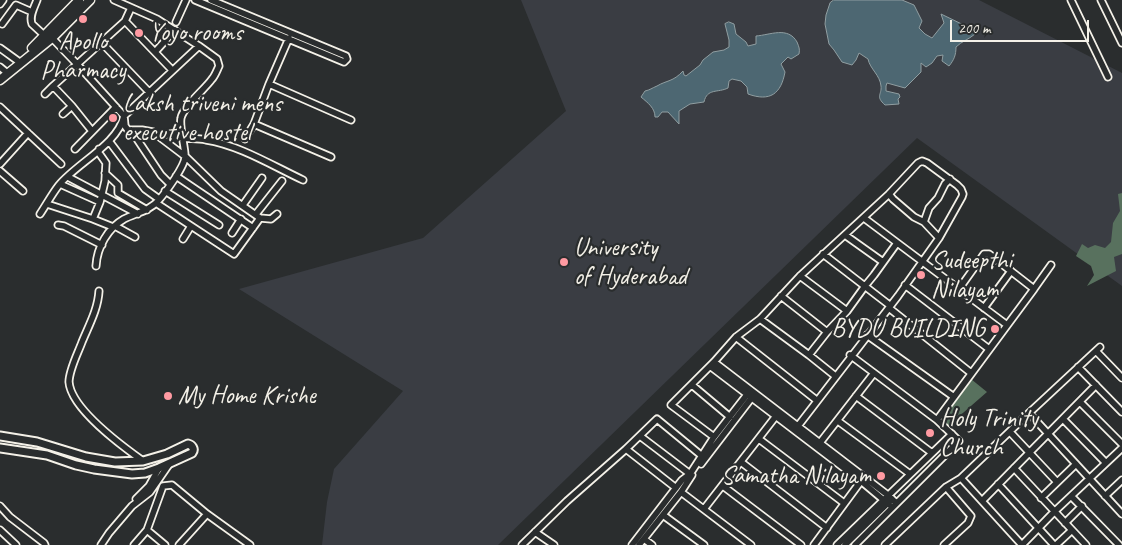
<!DOCTYPE html>
<html>
<head>
<meta charset="utf-8">
<style>
  body { margin:0 }
  #map { position:relative; width:1122px; height:545px; overflow:hidden; background:#2a2d2e; font-family:Caveat,sans-serif }
  canvas { display:block }
  .scale { position:absolute; left:950px; top:20px; width:139px; height:22px; box-sizing:border-box; border:2px solid #f4f1e8; border-top:0; padding-left:6px; font-size:15px; line-height:18px; white-space:nowrap; color:#f4f1e8; -webkit-text-stroke:4px #2a2d2e; paint-order:stroke }
</style>
</head>
<body>
<div id="map">
<canvas width="1122" height="545"></canvas>
<div class="scale">200 m</div>
</div>
<script>
const ctx = document.querySelector('canvas').getContext('2d');
ctx.lineJoin = 'round';
function fill(path, color) { ctx.fillStyle = color; ctx.fill(path, 'evenodd'); }
function stroke(path, color, width, dash) { ctx.strokeStyle = color; ctx.lineWidth = width; ctx.lineCap = dash ? 'butt' : 'round'; ctx.setLineDash(dash || []); ctx.stroke(path); }
function drawText(font, color, halo, rows, align = 'center') {
  ctx.font = font + ' Caveat,sans-serif'; ctx.lineWidth = 4.5; ctx.setLineDash([]); ctx.textBaseline = 'middle'; ctx.strokeStyle = halo; ctx.fillStyle = color; for (const [text, x, y, turn = 0] of rows) {
    ctx.save(); ctx.translate(x, y); ctx.rotate((+turn || 0) * Math.PI / 180); ctx.textAlign = isNaN(turn) ? turn : align; if (halo) ctx.strokeText(text, 0, 0); ctx.fillText(text, 0, 0); ctx.restore();
  }
}
fill(new Path2D(`
  M 521,0 L 979,0 L 1122,73 L 1122,286 L 917,138 L 498,545 L 322,545 L 327,502 L 334,469 L 403,391 L 239,289 L 423,238 L 566,111 Z`), '#3a3d43');
fill(new Path2D(`
  M 1122,193 L 1122,254 L 1114,257 L 1116,271 L 1087,286 L 1094,275 L 1091,266 L 1076,256 L 1082,244 L 1088,248 L 1095,245 L 1105,248 L 1111,242 L 1113,223 L 1120,211 L 1118,194 Z
  M 971,379 L 987,392 L 948,426 L 941,420 Z`), '#58715e');
const water = new Path2D(`
  M 834,0 L 902,0 L 914,5 L 922,21 L 919,28 L 925,34 L 932,38 L 944,23 L 941,14 L 972,29 L 975,34 C 968,40 962,41 956,47 C 956,55 954,60 949,66 L 942,61 L 943,55 L 937,56 L 932,63 L 926,67 L 921,63 L 921,72 L 905,88 L 887,83 L 886,86 L 886,91 L 899,94 L 900,97 L 898,99 L 899,104 L 885,105 C 875,96 882,95 881,86 C 880,75 870,69 868,59 L 859,53 L 856,60 L 852,65 L 842,62 L 834,50 L 829,44 L 825,24 L 826,15 L 830,3 Z
  M 729,22 L 734,24 L 736,34 L 746,42 L 748,46 L 756,44 L 756,36 C 770,35 788,26 797,42 C 799,47 800,49 799,54 L 791,59 L 788,57 L 781,64 L 785,72 C 781,94 770,102 748,94 L 747,87 L 741,81 L 732,79 L 729,81 L 728,88 C 718,93 707,88 704,102 L 690,104 L 679,111 L 679,124 L 668,112 L 662,112 L 658,117 L 655,117 C 655,108 648,103 641,97 L 645,91 C 650,90 652,88 657,86 C 667,80 673,82 683,71 L 684,75 L 686,76 L 700,65 L 703,60 L 713,52 L 724,50 L 729,47 L 729,40 L 725,24 Z`);
fill(water, '#4d6772');
stroke(water, '#909ea1', 1);
const minor = new Path2D(`
  M 37,0 C 34,8 29,16 32,24 L 45,36
  M 195,0 L 344,62 L 347,59 L 346,56 L 211,0
  M 1071,0 L 1108,77
  M 1101,0 L 1122,43
  M 0,4 L 3,0
  M 125,21 L 172,70
  M 176,22 L 186,0
  M 2,24 L 16,5 L 32,12
  M 52,38 L 77,64 L 124,116 L 125,126 L 128,130 L 142,130 L 153,132 L 186,157 L 221,191 L 260,218 L 271,219 L 277,214
  M 101,42 L 149,92
  M 0,48 L 18,61
  M 155,52 L 175,30
  M 0,67 L 6,72
  M 269,84 L 351,120
  M 45,94 L 53,86
  M 0,107 L 61,164
  M 63,114 L 72,106
  M 254,124 L 331,157
  M 131,130 L 161,175 L 170,184
  M 92,131 L 72,106 L 53,86 L 125,21 L 131,8
  M 182,138 C 190,139 198,138 206,140 C 239,145 273,166 303,180
  M 245,139 L 254,124 L 269,84 L 289,38
  M 109,141 L 145,189 L 159,199
  M 75,149 L 116,107
  M 99,149 L 99,153 L 106,163 L 105,181 L 100,202 L 93,219 L 113,227
  M 0,164 L 28,133
  M 0,171 L 23,191
  M 105,173 L 118,185 L 118,193 L 147,210
  M 176,176 L 253,228
  M 68,177 L 138,214
  M 60,184 L 100,202
  M 165,191 L 219,225
  M 889,194 L 893,199 L 914,217 L 924,222 L 939,238
  M 156,203 L 234,254 L 260,218
  M 47,204 L 93,219
  M 243,205 L 262,178
  M 40,214 C 46,205 52,194 59,185 C 77,163 118,144 124,116 L 199,46
  M 256,214 L 282,181
  M 864,218 L 1007,325
  M 924,222 L 929,208 L 938,198 L 945,184 L 950,179
  M 58,225 L 64,226 L 102,245
  M 115,226 L 135,237
  M 232,233 L 241,219
  M 845,235 L 883,262
  M 183,239 L 191,226
  M 823,254 L 888,304
  M 96,266 C 97,247 108,228 124,219 C 136,213 149,211 158,201 C 165,193 186,165 185,156 C 185,146 179,127 181,118 C 183,107 205,89 212,79 C 215,76 217,70 219,66 L 217,59 L 199,46 L 157,19 L 114,0
  M 800,276 L 847,311
  M 905,285 L 989,349
  M 1034,289 L 1051,265
  M 99,291 C 98,309 89,325 82,342 C 78,353 69,370 69,382 C 71,409 122,446 143,461
  M 781,296 L 827,332
  M 889,308 L 971,373
  M 984,308 L 1011,271
  M 760,319 L 809,355 L 834,375
  M 867,335 L 954,397
  M 736,337 L 815,399
  M 1096,351 L 1122,378
  M 809,355 L 827,332 L 847,311 L 865,286 L 874,275 L 897,243
  M 850,355 L 937,420 L 959,441 L 855,545
  M 714,362 L 889,496 L 896,503
  M 710,366 L 861,481 L 892,507
  M 1078,367 L 1122,412
  M 692,385 L 730,417
  M 856,396 L 932,453
  M 1080,402 L 1122,444
  M 1029,413 L 1122,514
  M 1063,419 L 1106,463
  M 937,420 L 1034,289 L 989,254 L 984,254 L 959,289
  M 838,421 L 910,474
  M 1010,432 L 1057,482
  M 640,436 L 690,474
  M 714,437 L 671,405 L 714,362 L 736,337 L 760,319 L 800,276 L 889,194 L 918,163 L 922,161 L 927,163 L 957,185 L 961,189 L 963,194 L 962,197 L 939,238 L 898,296 L 798,426
  M 759,439 L 844,503
  M 819,444 L 874,373
  M 626,449 L 676,488
  M 741,462 L 827,528
  M 701,464 L 753,396
  M 1014,468 L 1086,545
  M 961,478 L 1029,413 L 1100,347
  M 998,484 L 1054,545
  M 723,486 L 801,545
  M 681,492 L 751,545
  M 1071,496 L 1119,545
  M 1105,496 L 1122,480
  M 1041,498 L 1076,464
  M 136,499 L 149,486 L 159,468
  M 982,501 L 1030,452 L 1096,385
  M 0,506 L 10,517 L 44,543 L 45,545
  M 704,509 L 776,416
  M 663,515 L 704,545
  M 1065,523 L 1082,506
  M 0,530 L 16,545
  M 147,530 L 165,545
  M 535,532 L 554,545
  M 644,539 L 652,545
  M 101,545 L 109,533 L 132,506 L 150,492 L 170,463
  M 134,545 L 147,530 L 163,486 L 172,485 L 207,514 L 250,545
  M 179,545 L 207,514
  M 522,545 L 567,501 L 626,449 L 657,419 L 702,456
  M 632,545 L 682,480 L 690,474 L 714,437 L 749,392
  M 639,545 L 681,492 L 692,475
  M 814,545 L 861,481
  M 837,545 L 952,434
  M 845,545 L 890,501
  M 885,545 L 946,487 L 961,478 L 1022,545 L 1054,512 L 1122,448
  M 944,545 L 968,523 L 971,516 L 946,487
  M 1056,545 L 1071,531`);
const tertiary = new Path2D(`
  M 0,436 L 37,442 L 86,457 L 115,462 L 143,461 L 167,454 L 188,444 C 192,445 195,449 192,453 L 159,468 L 145,473 L 132,474 L 94,469 L 76,465 L 47,455 L 0,448`);
const secondary = new Path2D(`
  M 32,48 L 79,0
  M 0,80 L 52,38 L 90,0`);
stroke(minor, '#f4f1e8', 9);
stroke(tertiary, '#f4f1e8', 11);
stroke(secondary, '#f4f1e8', 11);
stroke(minor, '#2a2d2e', 5.5);
stroke(tertiary, '#2a2d2e', 7);
stroke(secondary, '#2a2d2e', 8);
for (const [x, y, r, color] of [
  [83,19,5,"#ff9aa2"],
  [139,33,5,"#ff9aa2"],
  [113,118,5,"#ff9aa2"],
  [564,262,5,"#ff9aa2"],
  [921,275,5,"#ff9aa2"],
  [995,329,5,"#ff9aa2"],
  [168,396,5,"#ff9aa2"],
  [930,433,5,"#ff9aa2"],
  [881,476,5,"#ff9aa2"]
]) { const dot = new Path2D(); dot.arc(x, y, r, 0, 2 * Math.PI); ctx.fillStyle = color; ctx.fill(dot); stroke(dot, '#2a2d2e', 2); }
drawText('25px', '#f4f1e8', '#2a2d2e', [
  ["Yoyo rooms",149,33],
  ["Apollo",83,42,"center"],
  ["Pharmacy",83,71,"center"],
  ["Laksh triveni mens",123,104],
  ["executive hostel",123,133],
  ["University",574,248],
  ["of Hyderabad",574,277],
  ["Sudeepthi",931,261],
  ["Nilayam",931,290],
  ["BYDU BUILDING",985,329,"right"],
  ["My Home Krishe",178,396],
  ["Holy Trinity",940,419],
  ["Church",940,448],
  ["Samatha Nilayam",871,476,"right"]
], 'left');
</script>
</body>
</html>
